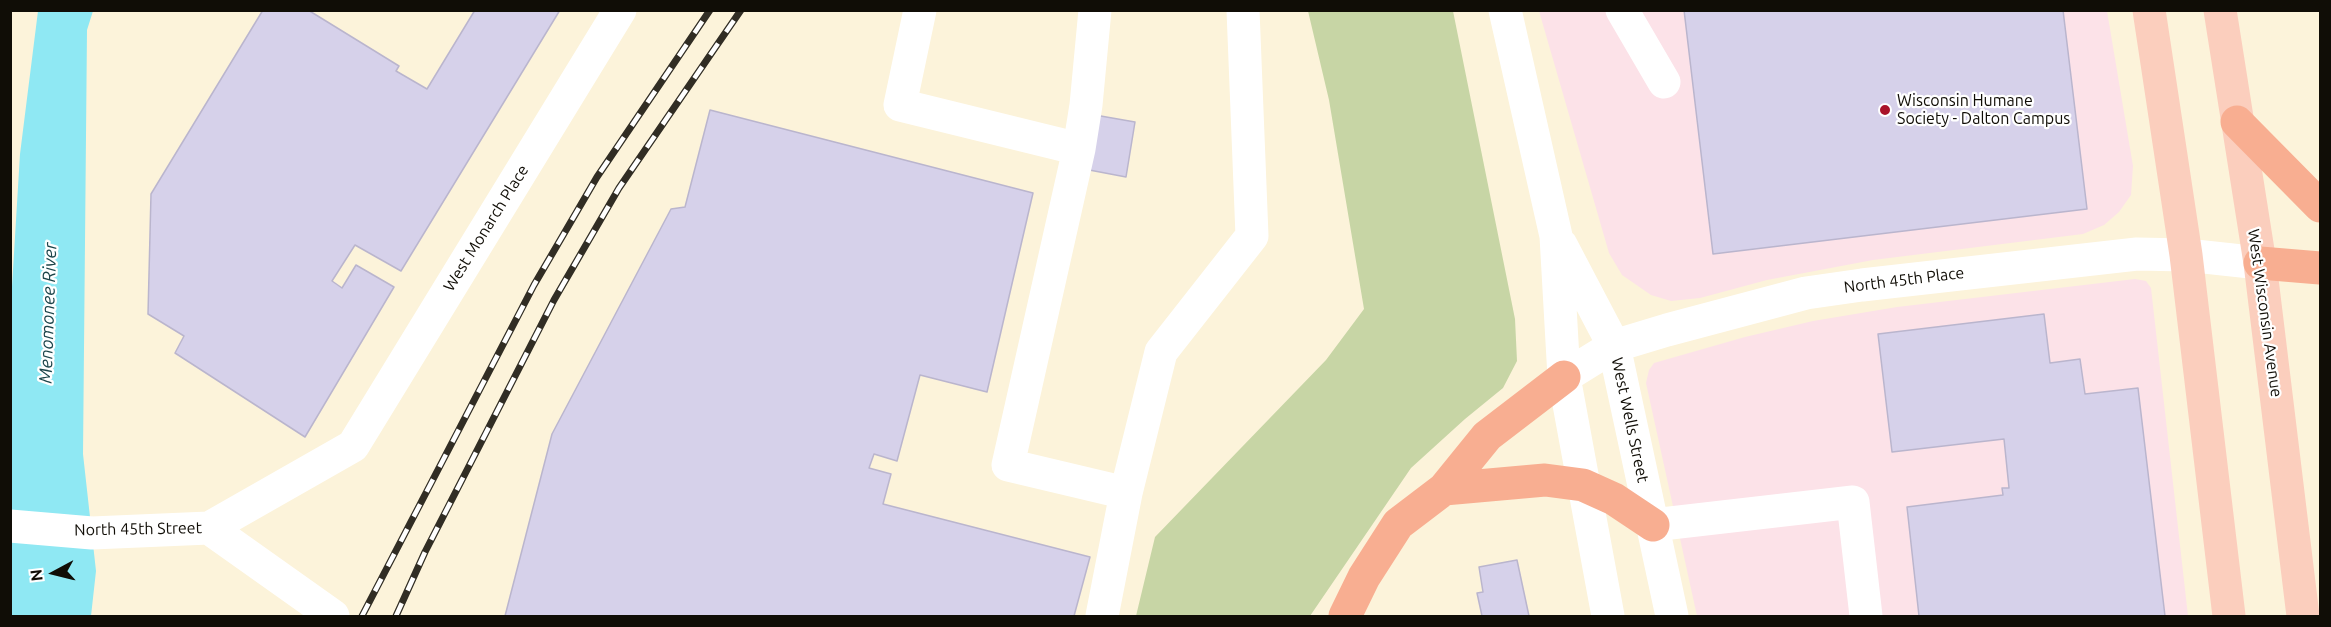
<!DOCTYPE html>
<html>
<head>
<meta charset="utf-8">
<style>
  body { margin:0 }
  #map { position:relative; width:2331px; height:627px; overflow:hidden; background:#fcf3da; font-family:Ubuntu,sans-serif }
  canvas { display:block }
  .frame { position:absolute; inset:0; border:12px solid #100d06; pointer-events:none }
  .north { position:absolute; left:24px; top:543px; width:60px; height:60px; -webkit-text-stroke:4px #fff; paint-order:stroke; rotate:263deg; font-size:16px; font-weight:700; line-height:24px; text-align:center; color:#100d06 }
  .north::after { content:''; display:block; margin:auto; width:21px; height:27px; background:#100d06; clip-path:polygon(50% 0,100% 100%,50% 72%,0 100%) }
</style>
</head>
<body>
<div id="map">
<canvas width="2331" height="627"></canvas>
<div class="frame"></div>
<div class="north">N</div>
</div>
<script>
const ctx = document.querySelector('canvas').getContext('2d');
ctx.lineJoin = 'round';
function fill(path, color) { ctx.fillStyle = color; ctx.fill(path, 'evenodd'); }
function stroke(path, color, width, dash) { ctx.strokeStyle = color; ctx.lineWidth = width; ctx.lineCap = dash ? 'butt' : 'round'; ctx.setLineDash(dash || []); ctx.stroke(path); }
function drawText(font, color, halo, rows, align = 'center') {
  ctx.font = font + ' Ubuntu,sans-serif'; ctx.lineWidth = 4.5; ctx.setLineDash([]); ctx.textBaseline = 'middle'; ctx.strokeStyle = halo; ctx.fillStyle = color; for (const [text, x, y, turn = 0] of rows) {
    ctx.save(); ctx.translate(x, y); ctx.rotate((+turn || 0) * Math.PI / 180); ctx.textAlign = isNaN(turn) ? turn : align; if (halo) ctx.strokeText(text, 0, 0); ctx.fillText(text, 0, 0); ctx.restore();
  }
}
fill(new Path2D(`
  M 1539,11 L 2107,11 L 2133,166 L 2131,195 L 2119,212 L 2104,225 L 2083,234 L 1873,260 L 1767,280 L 1700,298 L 1671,301 L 1651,295 L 1622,275 L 1609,253 Z
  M 2135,279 L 2146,281 L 2151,288 L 2188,616 L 1697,616 L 1646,383 L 1649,370 L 1654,363 L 1745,337 L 1813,321 L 1897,307 Z`), '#fce2e8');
fill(new Path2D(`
  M 1308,11 L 1453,11 L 1515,319 L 1517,361 L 1503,388 L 1465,419 L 1411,468 L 1310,616 L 1136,616 L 1155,537 L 1326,360 L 1364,309 L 1329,100 Z`), '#c7d5a5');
fill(new Path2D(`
  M 38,11 L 93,11 L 87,30 L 83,454 L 96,571 L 91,616 L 11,616 L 11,303 L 20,154 Z`), '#8fe8f3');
const building = new Path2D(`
  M 263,10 L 308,10 L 399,66 L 396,71 L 427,89 L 475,10 L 560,10 L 401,271 L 355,245 L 332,281 L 342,288 L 356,265 L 394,287 L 305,437 L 175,353 L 184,336 L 148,314 L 151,194 Z
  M 1684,10 L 2063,10 L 2087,209 L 1713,254 Z
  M 710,110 L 1033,193 L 987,392 L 920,375 L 897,461 L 874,454 L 869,468 L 891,474 L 883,504 L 1090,557 L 1074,616 L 505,616 L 552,434 L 671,209 L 685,207 Z
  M 1095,115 L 1135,122 L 1126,177 L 1084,169 Z
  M 2044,314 L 2050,363 L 2080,359 L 2085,394 L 2138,388 L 2165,616 L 1919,616 L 1907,507 L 2003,495 L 2002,488 L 2009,488 L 2004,439 L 1892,452 L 1878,334 Z
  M 1517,560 L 1529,616 L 1482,616 L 1477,593 L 1483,592 L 1479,567 Z`);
fill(building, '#d6d1ea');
stroke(building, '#bab5cd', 1.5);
stroke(new Path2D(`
  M 920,10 L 900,105 L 1079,149
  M 1095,10 L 1086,105 L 1079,149 L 1008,465 L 1126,493
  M 1505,10 L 1556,236 L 1564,377 L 1608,616
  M 1622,10 L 1664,82
  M 1561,245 L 1614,346 L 1672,616
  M 1564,377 L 1614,346 L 1667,330 L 1806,293 L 1862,285 L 2137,254 L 2186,255 L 2260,263
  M 1653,525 L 1853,502 L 1866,616
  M 10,526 L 92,533 L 209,528 L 353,446 L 620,10
  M 209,528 L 333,616
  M 1102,616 L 1126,493 L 1161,352 L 1252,236 L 1243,10`), '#fff', 33);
stroke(new Path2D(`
  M 2149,10 L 2186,255 L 2229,616
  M 2220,10 L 2260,263 L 2303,616`), '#fbcebd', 33);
stroke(new Path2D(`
  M 2237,122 L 2320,206
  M 2260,263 L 2320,268
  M 1444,489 L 1545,480 L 1583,485 L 1614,499 L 1653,525
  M 1345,616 L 1364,577 L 1398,524 L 1444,489 L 1487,436 L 1564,377`), '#f8ae91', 33);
const rail = new Path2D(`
  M 362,616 L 534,285 L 597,177 L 710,10
  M 396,616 L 425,552 L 554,300 L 619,188 L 741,10`);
stroke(rail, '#312d24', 7);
stroke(rail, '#fff', 4.5, [14]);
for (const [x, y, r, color] of [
  [1885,110,6,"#a91229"]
]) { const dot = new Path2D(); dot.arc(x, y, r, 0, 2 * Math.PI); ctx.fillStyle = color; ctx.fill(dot); stroke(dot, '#fff', 2); }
drawText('16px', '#100d06', '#fff', [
  ["Wisconsin Humane",1897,101],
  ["Society - Dalton Campus",1897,119]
], 'left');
drawText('16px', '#100d06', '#fff', [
  ["West Monarch Place",486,228,-58],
  ["North 45th Place",1904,280,-7],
  ["West Wisconsin Avenue",2265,313,82],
  ["West Wells Street",1630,420,78],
  ["North 45th Street",138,529,-1]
]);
drawText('italic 18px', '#1c454a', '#fff', [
  ["Menomonee River",48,313,-88]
]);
</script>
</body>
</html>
